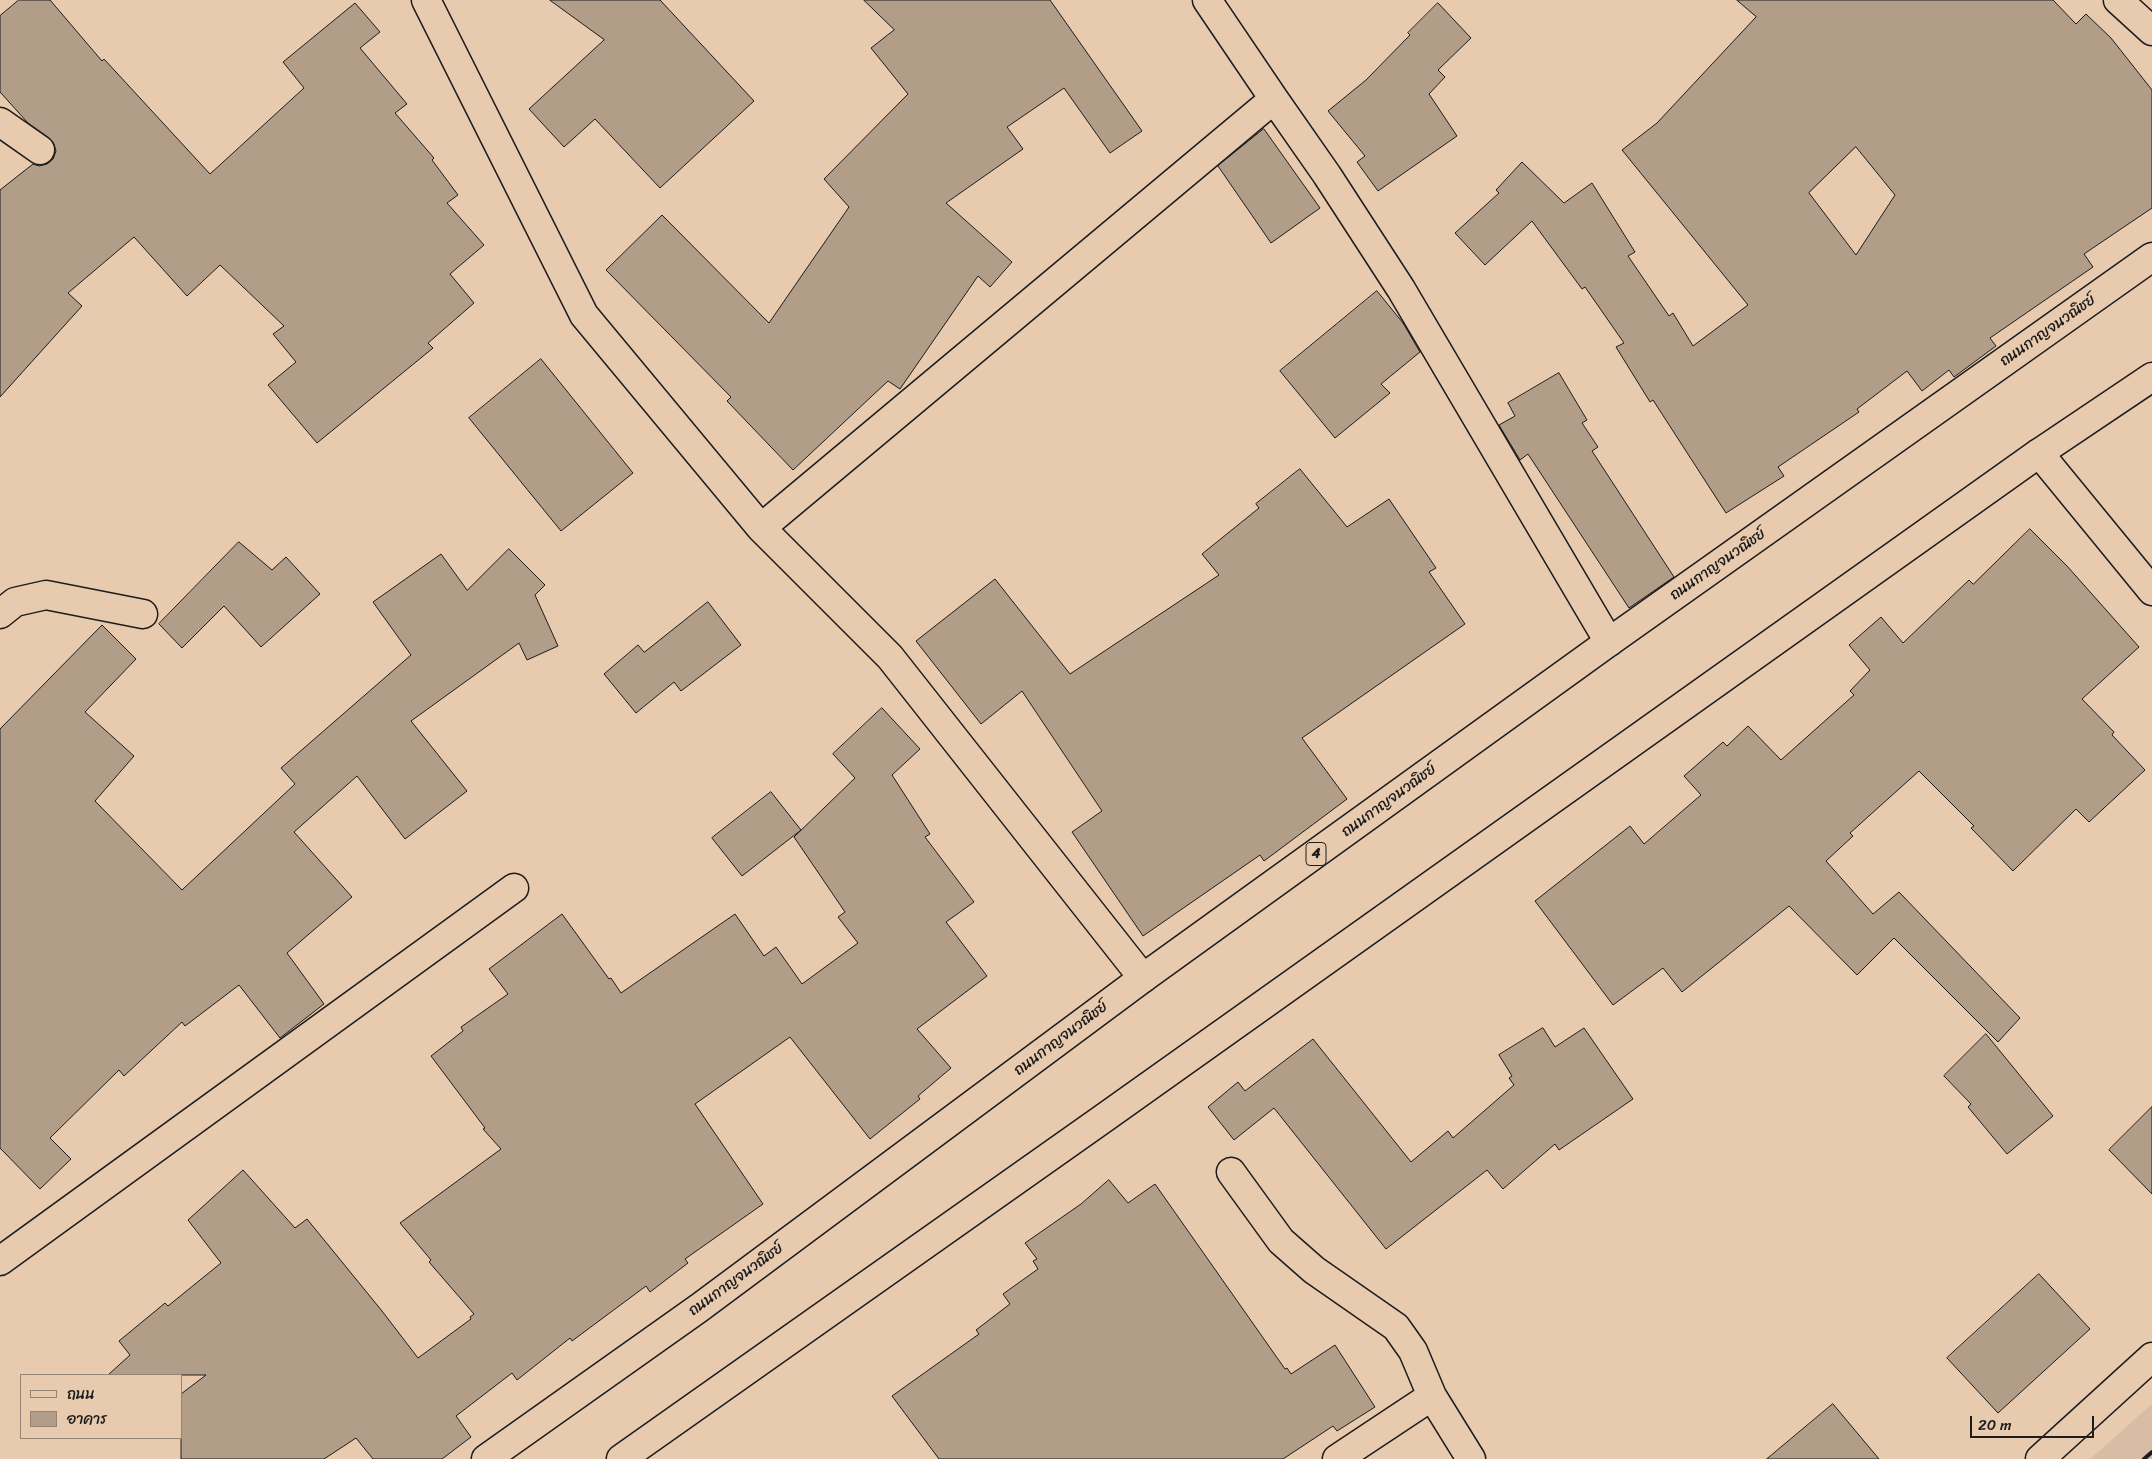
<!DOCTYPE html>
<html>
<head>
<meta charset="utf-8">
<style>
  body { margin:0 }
  #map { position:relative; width:2152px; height:1459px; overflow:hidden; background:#e8cbaf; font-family:Sriracha,"Playpen Sans Thai",sans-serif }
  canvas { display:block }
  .legend { position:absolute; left:20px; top:1374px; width:162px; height:65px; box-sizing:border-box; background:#e8cbaf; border:1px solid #968574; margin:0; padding:6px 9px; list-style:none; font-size:15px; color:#1c1c1c }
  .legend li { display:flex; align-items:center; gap:10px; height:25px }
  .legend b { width:25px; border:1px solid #968574 }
  .scale { position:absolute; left:1970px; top:1416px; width:124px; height:22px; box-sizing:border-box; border:2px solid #1c1c1c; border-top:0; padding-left:6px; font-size:15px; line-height:18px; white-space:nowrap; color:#1c1c1c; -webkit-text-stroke:4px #e8cbaf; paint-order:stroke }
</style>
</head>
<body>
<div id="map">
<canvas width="2152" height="1459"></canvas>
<ul class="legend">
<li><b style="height:6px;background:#e8cbaf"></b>ถนน</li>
<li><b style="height:14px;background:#b29d89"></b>อาคาร</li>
</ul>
<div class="scale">20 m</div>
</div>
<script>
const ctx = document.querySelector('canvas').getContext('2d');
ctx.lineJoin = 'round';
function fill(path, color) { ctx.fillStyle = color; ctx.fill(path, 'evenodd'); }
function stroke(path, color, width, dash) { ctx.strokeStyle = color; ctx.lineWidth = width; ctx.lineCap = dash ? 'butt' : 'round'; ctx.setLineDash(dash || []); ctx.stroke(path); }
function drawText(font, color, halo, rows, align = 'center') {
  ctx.font = font + ' Sriracha,"Playpen Sans Thai",sans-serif'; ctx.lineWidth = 4; ctx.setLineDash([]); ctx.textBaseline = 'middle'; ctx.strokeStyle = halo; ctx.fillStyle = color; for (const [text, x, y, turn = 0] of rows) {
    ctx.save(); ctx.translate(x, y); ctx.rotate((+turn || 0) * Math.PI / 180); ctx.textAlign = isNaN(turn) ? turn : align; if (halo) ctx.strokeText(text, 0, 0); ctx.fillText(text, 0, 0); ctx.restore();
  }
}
fill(new Path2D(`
  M 2152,1404 L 2152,1459 L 2090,1459 Z`), '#d8bda4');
const building = new Path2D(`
  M 19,0 L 50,0 L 102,61 L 104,59 L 210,174 L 304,88 L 283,62 L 355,3 L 380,32 L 360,48 L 407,104 L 395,113 L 434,158 L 432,160 L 458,195 L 447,203 L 484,245 L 450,274 L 474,303 L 428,343 L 433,348 L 317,443 L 268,385 L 296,362 L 273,334 L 284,326 L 220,265 L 187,296 L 134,237 L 68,293 L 82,306 L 0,397 L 0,190 L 33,164 L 39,166 L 47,164 L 53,159 L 56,151 L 54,144 L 49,138 L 28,123 L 0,92 L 0,16 Z
  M 550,0 L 660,0 L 754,101 L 660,188 L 595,119 L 564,147 L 529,109 L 604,40 Z
  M 864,0 L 1050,0 L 1142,131 L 1110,153 L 1064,88 L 1007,127 L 1023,149 L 946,203 L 1012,262 L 990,287 L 978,276 L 900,389 L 888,381 L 793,470 L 727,401 L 731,397 L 606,270 L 662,215 L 769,323 L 849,207 L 824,179 L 908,94 L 871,48 L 894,30 Z
  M 1737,0 L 2053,0 L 2076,24 L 2086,14 L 2111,38 L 2152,90 L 2152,208 L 2084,254 L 2093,267 L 1990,338 L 1996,346 L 1954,377 L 1949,370 L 1922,391 L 1907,371 L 1857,409 L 1859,412 L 1778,467 L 1784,476 L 1726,513 L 1653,400 L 1650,402 L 1616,347 L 1624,343 L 1585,287 L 1582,289 L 1532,221 L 1485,265 L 1455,233 L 1499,193 L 1496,190 L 1522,162 L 1564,203 L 1592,183 L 1635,252 L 1628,256 L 1669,316 L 1673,313 L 1693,346 L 1748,305 L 1622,150 L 1657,123 L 1756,17 ZM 1856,147 L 1895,195 L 1856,255 L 1809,193 Z
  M 1438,3 L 1471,38 L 1438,70 L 1445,77 L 1429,94 L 1457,136 L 1378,191 L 1357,162 L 1365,156 L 1328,111 L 1366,80 L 1410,35 L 1408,33 Z
  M 1264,129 L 1320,208 L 1271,243 L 1218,166 Z
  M 1377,291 L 1403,323 L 1420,352 L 1381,384 L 1390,393 L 1335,438 L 1280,371 Z
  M 541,359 L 633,473 L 561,531 L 469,418 Z
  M 1559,373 L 1587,420 L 1582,423 L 1598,447 L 1592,451 L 1674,577 L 1629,608 L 1528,454 L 1520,460 L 1499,425 L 1515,416 L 1508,403 Z
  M 1300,469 L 1347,527 L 1389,499 L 1436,568 L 1429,572 L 1465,624 L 1302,738 L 1347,799 L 1264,861 L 1260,855 L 1143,936 L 1072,832 L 1102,811 L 1022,691 L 981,724 L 916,641 L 995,579 L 1070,674 L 1219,575 L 1202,554 L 1259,508 L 1256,504 Z
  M 2030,529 L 2067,566 L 2139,647 L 2082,699 L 2114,732 L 2112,735 L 2145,770 L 2089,822 L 2076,809 L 2013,871 L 1971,828 L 1974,826 L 1919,771 L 1850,833 L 1853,836 L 1826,861 L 1873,914 L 1899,892 L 2020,1018 L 1998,1042 L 1894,938 L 1857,975 L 1789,906 L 1682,992 L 1663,968 L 1613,1005 L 1535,901 L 1630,826 L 1644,844 L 1701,795 L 1684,776 L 1723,742 L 1727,746 L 1748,726 L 1781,760 L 1854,695 L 1850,691 L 1870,670 L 1849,645 L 1881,617 L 1903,643 L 1969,580 L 1973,584 Z
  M 239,542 L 272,570 L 286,557 L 320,594 L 261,647 L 224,606 L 182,648 L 159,624 Z
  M 509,549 L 545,585 L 535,595 L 558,646 L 527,660 L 519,643 L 411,721 L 467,791 L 405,839 L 357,776 L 294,832 L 352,897 L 287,953 L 324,1004 L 280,1038 L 239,985 L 185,1026 L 182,1022 L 124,1076 L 119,1070 L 50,1138 L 71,1159 L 40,1189 L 0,1148 L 0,729 L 102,625 L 136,659 L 85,712 L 134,756 L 95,801 L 182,890 L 295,784 L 281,768 L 411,655 L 373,602 L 441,554 L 467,590 Z
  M 708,602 L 741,645 L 681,691 L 674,682 L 636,713 L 604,674 L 638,645 L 644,652 Z
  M 882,708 L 920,749 L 892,775 L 930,834 L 925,837 L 974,902 L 946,922 L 987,976 L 917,1029 L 951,1068 L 918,1096 L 920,1099 L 870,1139 L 790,1037 L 695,1104 L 763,1204 L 685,1259 L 688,1263 L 650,1292 L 646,1286 L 572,1341 L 570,1338 L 517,1380 L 512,1373 L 456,1416 L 471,1437 L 442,1459 L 373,1459 L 356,1438 L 324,1459 L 181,1459 L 181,1394 L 206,1375 L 108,1375 L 130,1355 L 119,1341 L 165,1303 L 168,1306 L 221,1263 L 188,1220 L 243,1170 L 295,1228 L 307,1219 L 382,1311 L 418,1358 L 471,1319 L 470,1317 L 474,1314 L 429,1262 L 431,1260 L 400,1223 L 501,1149 L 483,1129 L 485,1128 L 431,1056 L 463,1031 L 461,1027 L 508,994 L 489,969 L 562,914 L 609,979 L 611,978 L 621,993 L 735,914 L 764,956 L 776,947 L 802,984 L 858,943 L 838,917 L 845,912 L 794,837 L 855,778 L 833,754 Z
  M 771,792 L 801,830 L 742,876 L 712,838 Z
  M 1543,1028 L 1555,1047 L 1584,1028 L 1633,1099 L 1559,1150 L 1555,1144 L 1503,1189 L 1487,1170 L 1386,1249 L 1274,1108 L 1234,1140 L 1208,1107 L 1238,1082 L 1245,1091 L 1313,1039 L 1411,1162 L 1448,1131 L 1453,1138 L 1514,1085 L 1509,1078 L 1512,1076 L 1499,1055 Z
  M 1986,1034 L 2053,1116 L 2007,1154 L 1968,1107 L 1971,1104 L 1944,1076 Z
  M 2152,1107 L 2152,1194 L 2109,1150 Z
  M 1109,1180 L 1128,1203 L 1155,1184 L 1285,1369 L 1287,1368 L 1291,1374 L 1335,1345 L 1375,1407 L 1337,1431 L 1333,1426 L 1283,1459 L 939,1459 L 892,1396 L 979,1334 L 976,1330 L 1010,1304 L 1003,1294 L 1038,1269 L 1033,1261 L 1037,1259 L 1025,1243 L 1081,1204 Z
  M 2039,1274 L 2090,1329 L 1998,1413 L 1947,1358 Z
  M 1833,1404 L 1879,1459 L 1767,1459 Z`);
fill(building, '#b29d89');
stroke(building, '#1c1c1c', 1);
const minor = new Path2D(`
  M 426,0 L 584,315 L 761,528 L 890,657 L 1143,978
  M 1207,0 L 1274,99 L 1327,175 L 1401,289 L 1609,642
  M 2118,0 L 2152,31
  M 0,122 L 40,150
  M 2039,453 L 2152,591
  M 761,528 L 1274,99
  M 0,614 L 15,602 L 46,595 L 143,614
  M 1231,1172 L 1281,1241 L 1314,1270 L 1396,1327 L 1413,1351 L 1432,1396
  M 0,1261 L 514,888
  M 1337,1459 L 1432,1396 L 1471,1459
  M 2040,1459 L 2152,1357`);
const trunk = new Path2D(`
  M 486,1459 L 699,1308 L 1143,978 L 1609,642 L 2152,257
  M 621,1459 L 1104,1118 L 2039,453 L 2152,377`);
stroke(minor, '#1c1c1c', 31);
stroke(trunk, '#1c1c1c', 31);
stroke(minor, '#e8cbaf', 28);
stroke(trunk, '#e8cbaf', 28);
stroke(new Path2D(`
  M 2144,1459 L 2152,1452`), '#1c1c1c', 4);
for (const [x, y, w] of [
  [1316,854,20]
]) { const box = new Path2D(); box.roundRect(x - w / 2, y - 11.5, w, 23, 4); ctx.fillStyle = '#e8cbaf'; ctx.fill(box); stroke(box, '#1c1c1c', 1); }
drawText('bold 14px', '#1c1c1c', null, [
  ["4",1316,854]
]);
drawText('15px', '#1c1c1c', '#e8cbaf', [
  ["ถนนกาญจนวณิชย์",2048,331,-35],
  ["ถนนกาญจนวณิชย์",1718,565,-35],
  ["ถนนกาญจนวณิชย์",1389,801,-36],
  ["ถนนกาญจนวณิชย์",1061,1039,-37],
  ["ถนนกาญจนวณิชย์",736,1280,-36]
]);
</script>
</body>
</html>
